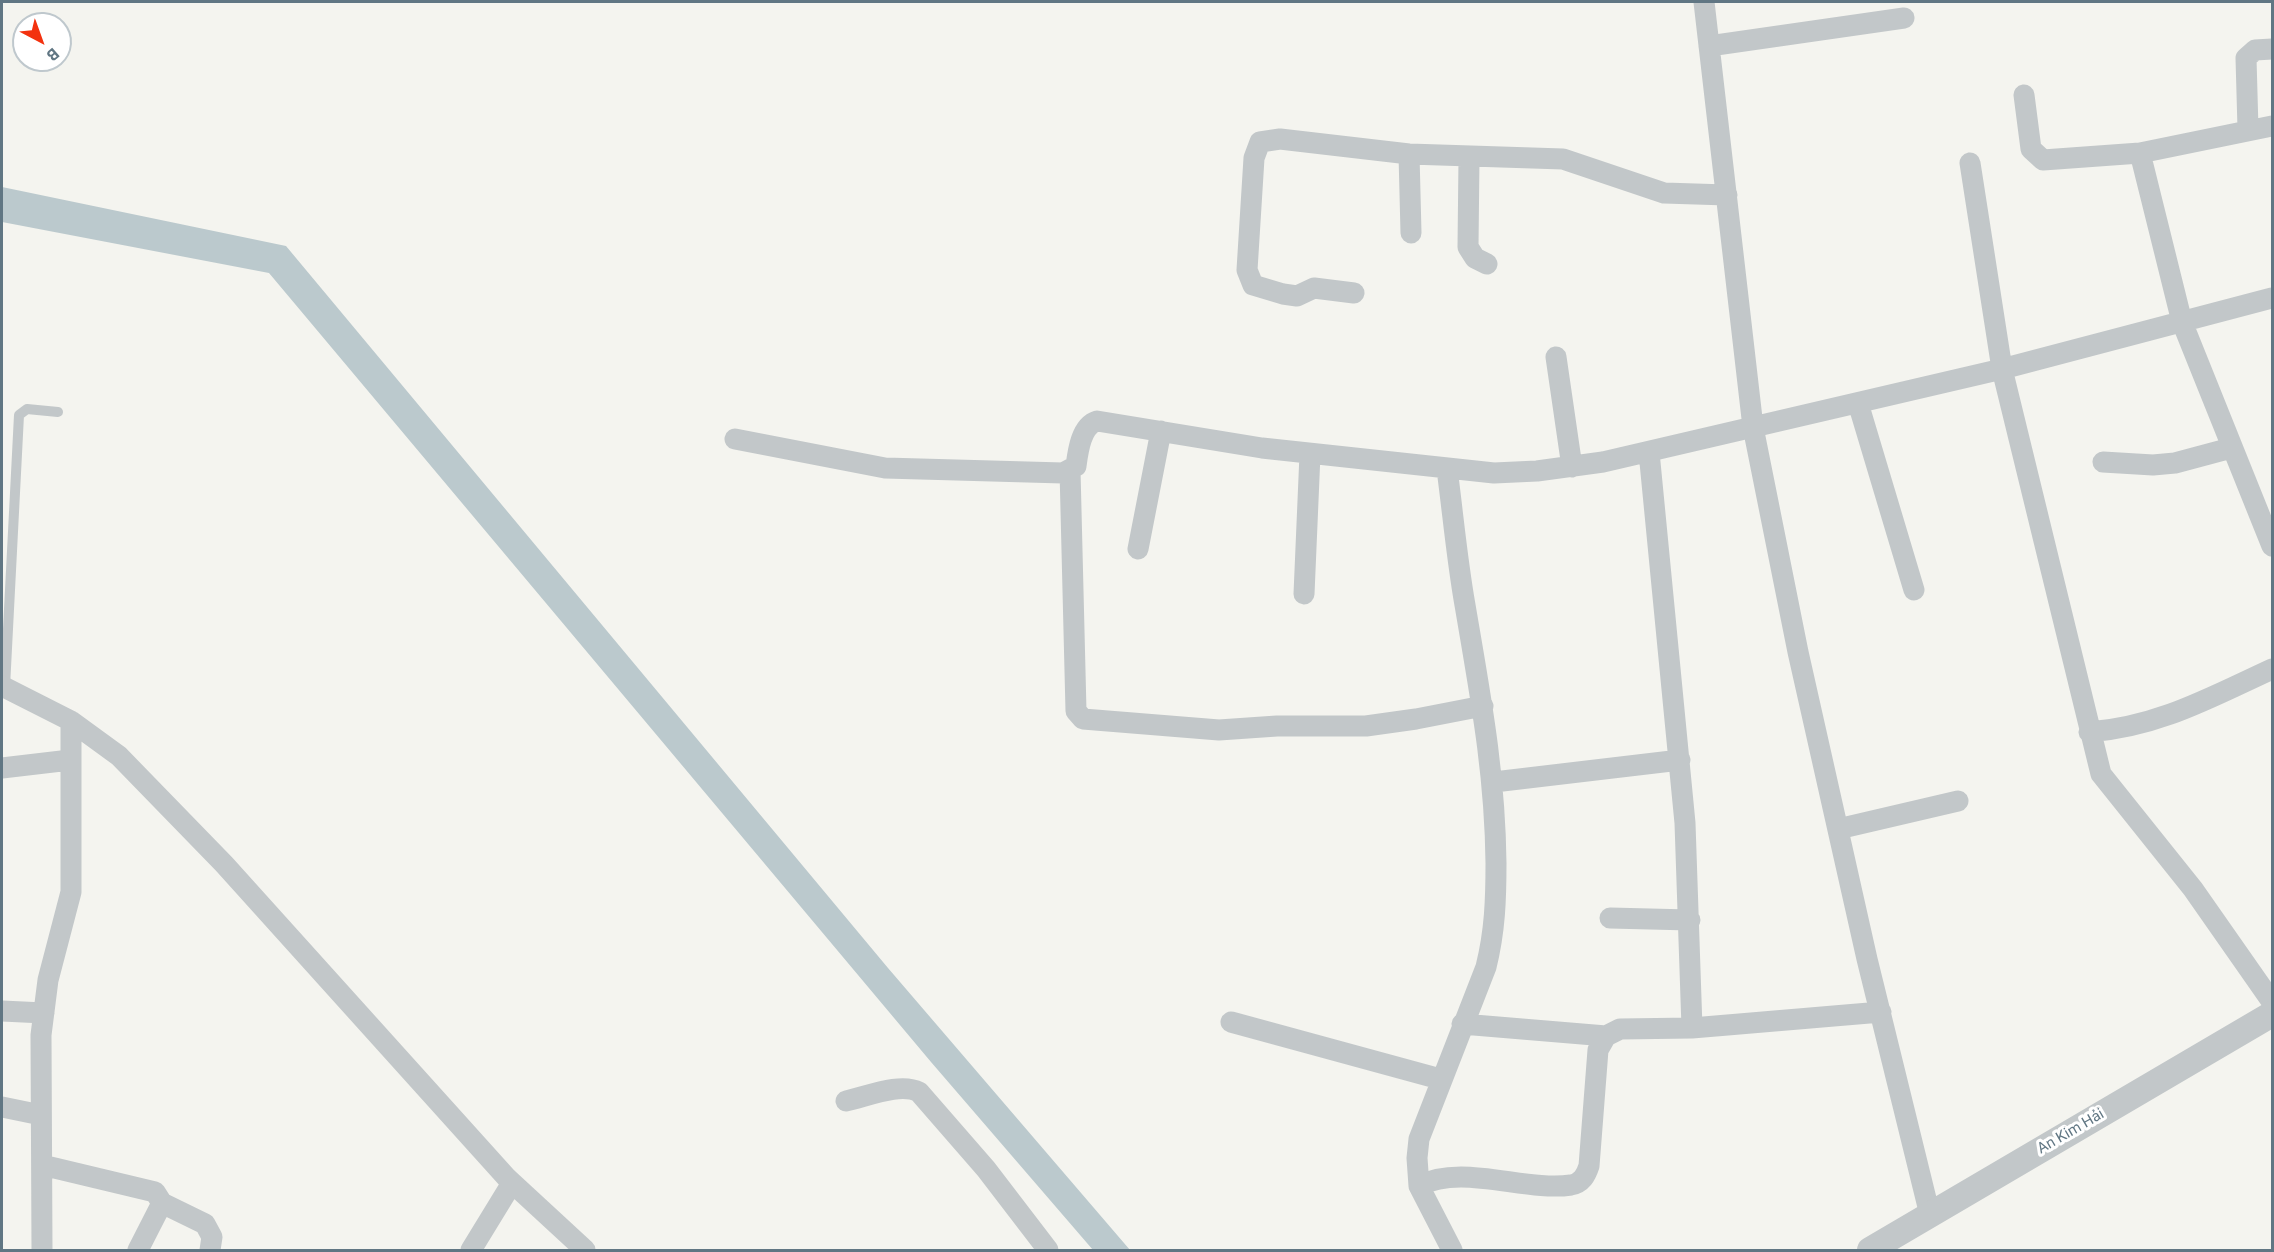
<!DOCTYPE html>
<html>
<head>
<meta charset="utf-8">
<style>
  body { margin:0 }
  #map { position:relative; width:2274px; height:1252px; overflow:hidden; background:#f4f4ef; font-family:Roboto,sans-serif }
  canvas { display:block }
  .frame { position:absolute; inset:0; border:3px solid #607683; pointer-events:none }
  .north { position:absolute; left:12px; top:12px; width:60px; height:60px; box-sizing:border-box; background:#fff; border:2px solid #bfc8cd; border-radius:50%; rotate:139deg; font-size:16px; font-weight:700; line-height:24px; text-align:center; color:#607683 }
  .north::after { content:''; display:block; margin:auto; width:21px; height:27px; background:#f3320f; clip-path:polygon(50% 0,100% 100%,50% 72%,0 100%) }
</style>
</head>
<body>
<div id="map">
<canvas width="2274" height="1252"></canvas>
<div class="frame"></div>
<div class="north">B</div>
</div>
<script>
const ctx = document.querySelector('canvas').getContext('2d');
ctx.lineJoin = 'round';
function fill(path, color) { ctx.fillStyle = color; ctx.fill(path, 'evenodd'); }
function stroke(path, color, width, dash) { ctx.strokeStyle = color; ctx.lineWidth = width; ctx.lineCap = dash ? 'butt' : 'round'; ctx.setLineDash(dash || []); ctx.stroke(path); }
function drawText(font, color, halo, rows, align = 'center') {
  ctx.font = font + ' Roboto,sans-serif'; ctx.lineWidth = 6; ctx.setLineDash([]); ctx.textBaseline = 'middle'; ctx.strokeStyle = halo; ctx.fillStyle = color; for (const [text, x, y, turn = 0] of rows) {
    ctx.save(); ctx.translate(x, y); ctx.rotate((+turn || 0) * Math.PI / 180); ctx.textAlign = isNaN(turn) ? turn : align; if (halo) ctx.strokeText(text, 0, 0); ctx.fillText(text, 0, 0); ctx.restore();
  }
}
fill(new Path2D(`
  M 2,187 L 286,246 L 888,968 L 1130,1250 L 1093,1250 L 931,1062 L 269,273 L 2,222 Z`), '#bbc9cd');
stroke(new Path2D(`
  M 5,687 L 19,415 L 27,409 L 58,412`), '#c2c7c9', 10);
stroke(new Path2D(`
  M 1704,2 L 1753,427 L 1798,652 L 1867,959 L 1930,1215
  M 1709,46 L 1904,18
  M 2024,95 L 2031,149 L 2043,160 L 2140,153
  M 2272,126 L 2140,153 L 2182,322 L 2272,546
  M 2248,129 L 2246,58 L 2255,50 L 2272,49
  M 1409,154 L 1411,233
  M 1469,158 L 1468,247 L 1475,258 L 1487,264
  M 1970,163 L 2002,369 L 2101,774 L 2193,889 L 2272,1002
  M 1354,293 L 1314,288 L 1297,296 L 1283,294 L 1253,285 L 1247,270 L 1254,158 L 1260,142 L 1280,139 L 1409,154 L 1563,159 L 1664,193 L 1727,195
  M 1556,357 L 1572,467
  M 1858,403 L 1914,590
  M 735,439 L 885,468 L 1063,473 L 1076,466 C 1078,451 1081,426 1097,421 L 1262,448 L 1494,473 L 1537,471 L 1603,462 L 2002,369 L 2272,298
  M 1649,452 L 1685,823 L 1692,1028
  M 2103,462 L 2153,465 L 2175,463 L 2231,448
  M 1447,469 C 1453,514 1457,560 1465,605 C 1480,694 1495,771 1496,863 C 1496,899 1495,931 1486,967 L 1419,1139 L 1417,1158 L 1419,1186 L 1452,1250
  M 1070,470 L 1076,711 L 1083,719 L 1219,730 L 1277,726 L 1366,726 L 1416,719 L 1483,706
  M 1138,549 L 1161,431
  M 1304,594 L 1310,454
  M 2,686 L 71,721 L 119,756 L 224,864 L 507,1178 L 585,1250
  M 2089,732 C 2158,727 2211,697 2272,669
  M 2,768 L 70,760
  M 1494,782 L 1680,760
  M 1838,829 L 1958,801
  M 1610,918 L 1690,920
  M 2,1011 L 44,1013
  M 1231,1022 L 1440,1079
  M 1462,1024 L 1606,1036
  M 846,1101 C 866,1097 900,1082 919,1092 L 986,1169 L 1048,1250
  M 2,1107 L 41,1115
  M 42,1165 L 155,1192 L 162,1203 L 138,1250
  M 1419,1186 C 1461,1163 1525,1192 1571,1185 C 1582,1183 1586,1175 1589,1166 L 1598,1050 L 1606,1036 L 1620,1029 L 1692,1028 L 1881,1012
  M 162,1203 L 205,1224 L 212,1237 L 210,1250
  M 42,1250 L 41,1035 L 48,980 L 71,892 L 71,721
  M 471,1250 L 512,1183`), '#c2c7c9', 21);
stroke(new Path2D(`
  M 1870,1250 L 2272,1014`), '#c2c7c9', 26);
drawText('15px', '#607683', '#fff', [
  ["An Kim Hải",2071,1132,-30]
]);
</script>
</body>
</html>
